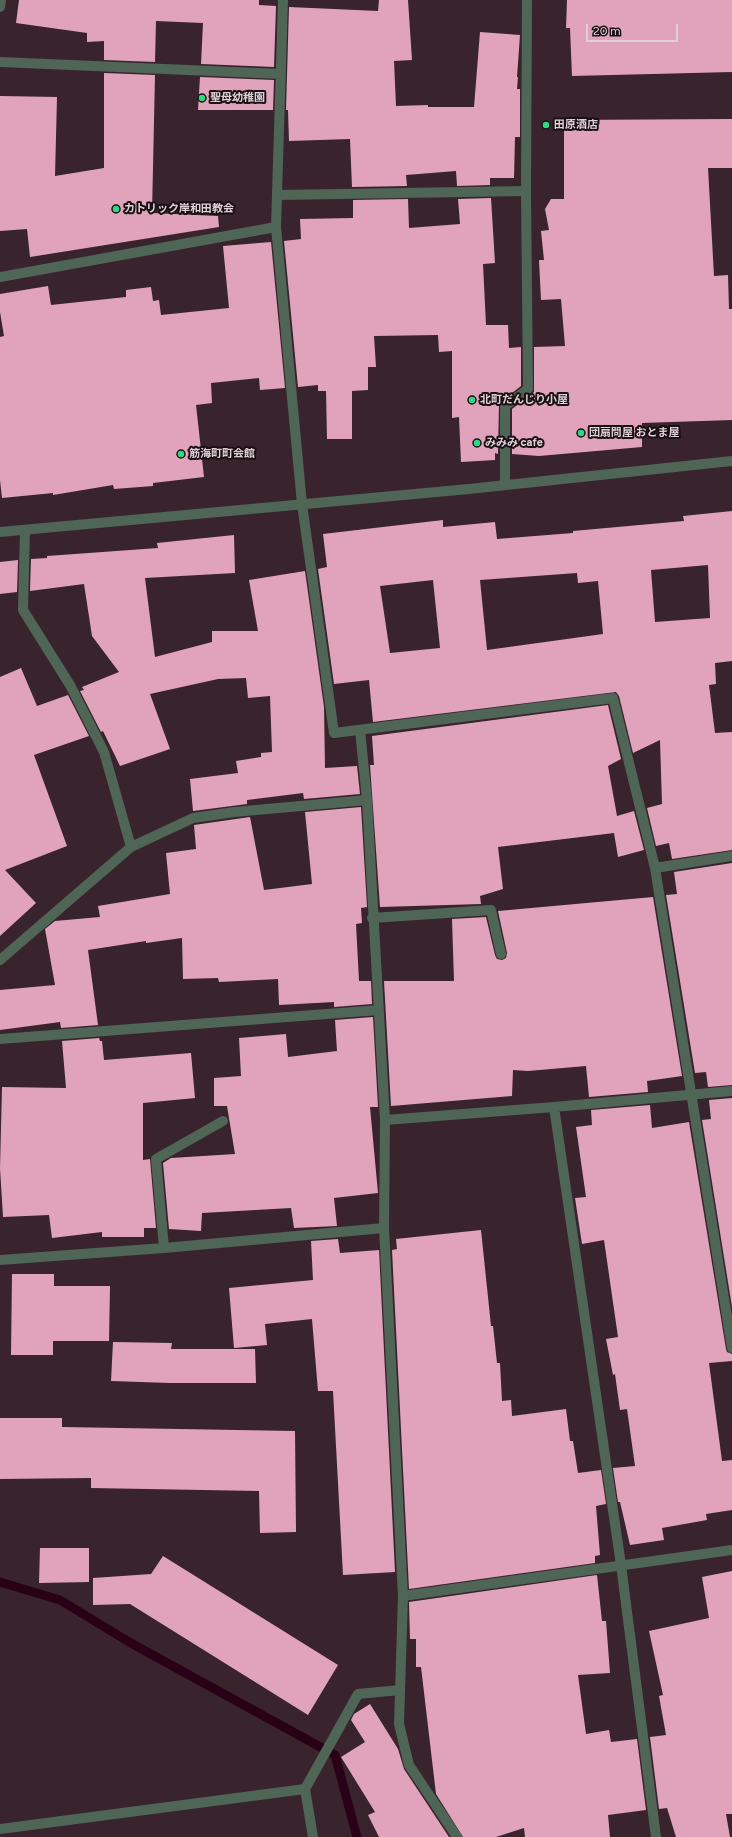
<!DOCTYPE html>
<html>
<head>
<meta charset="utf-8">
<style>
  body { margin:0 }
  #map { position:relative; width:732px; height:1837px; overflow:hidden; background:#39242d; font-family:Figtree,sans-serif }
  canvas { display:block }
  .scale { position:absolute; left:586px; top:24px; width:92px; height:18px; box-sizing:border-box; border:2px solid #dfd0d6; border-top:0; padding-left:5px; font-size:12px; line-height:14px; white-space:nowrap; color:#dfd0d6; -webkit-text-stroke:3px #1a1014; paint-order:stroke }
</style>
</head>
<body>
<div id="map">
<canvas width="732" height="1837"></canvas>
<div class="scale">20 m</div>
</div>
<script>
const ctx = document.querySelector('canvas').getContext('2d');
ctx.lineJoin = 'round';
function stroke(path, color, width, dash) { ctx.strokeStyle = color; ctx.lineWidth = width; ctx.lineCap = dash ? 'butt' : 'round'; ctx.setLineDash(dash || []); ctx.stroke(path); }
function fill(path, color) { ctx.fillStyle = color; ctx.fill(path, 'evenodd'); }
function drawText(font, color, halo, rows, align = 'center') {
  ctx.font = font + ' Figtree,"Noto Sans JP",sans-serif'; ctx.lineWidth = 4; ctx.setLineDash([]); ctx.textBaseline = 'middle'; ctx.strokeStyle = halo; ctx.fillStyle = color; for (const [text, x, y, turn = 0] of rows) {
    ctx.save(); ctx.translate(x, y); ctx.rotate((+turn || 0) * Math.PI / 180); ctx.textAlign = isNaN(turn) ? turn : align; if (halo) ctx.strokeText(text, 0, 0); ctx.fillText(text, 0, 0); ctx.restore();
  }
}
stroke(new Path2D(`
  M 0,1582 L 60,1600 L 129,1642 L 335,1755 L 357,1837`), '#2a0016', 9);
fill(new Path2D(`
  M 19,0 L 259,0 L 259,5 L 276,6 L 274,67 L 201,64 L 203,23 L 156,21 L 155,62 L 104,60 L 104,41 L 87,42 L 87,33 L 16,23 Z
  M 379,0 L 408,0 L 412,60 L 394,61 L 396,106 L 428,105 L 428,107 L 474,107 L 480,32 L 520,35 L 517,77 L 518,77 L 517,89 L 520,89 L 520,137 L 515,137 L 514,178 L 490,178 L 490,185 L 457,186 L 456,171 L 406,175 L 407,186 L 352,187 L 350,139 L 289,141 L 288,110 L 286,110 L 289,7 L 378,11 Z
  M 567,0 L 732,0 L 732,72 L 572,76 L 570,28 L 566,28 Z
  M 104,73 L 155,75 L 152,213 L 218,216 L 219,227 L 30,257 L 27,229 L 0,231 L 0,96 L 57,97 L 55,176 L 104,168 Z
  M 200,77 L 274,80 L 273,110 L 198,110 Z
  M 732,119 L 732,168 L 708,168 L 714,276 L 728,275 L 729,309 L 732,309 L 732,420 L 642,423 L 642,447 L 539,456 L 512,454 L 512,409 L 534,392 L 534,347 L 565,346 L 561,299 L 541,300 L 539,260 L 544,260 L 541,231 L 549,230 L 545,209 L 551,199 L 564,199 L 564,120 Z
  M 491,198 L 495,263 L 483,264 L 486,325 L 508,325 L 509,348 L 521,347 L 521,386 L 499,403 L 498,454 L 495,453 L 495,460 L 461,462 L 459,417 L 452,418 L 452,351 L 439,352 L 438,335 L 374,336 L 376,367 L 368,367 L 368,390 L 352,391 L 352,439 L 327,439 L 326,391 L 318,391 L 318,385 L 298,387 L 284,241 L 301,239 L 300,219 L 353,218 L 353,200 L 408,199 L 409,228 L 460,224 L 458,199 Z
  M 271,242 L 285,388 L 260,390 L 259,378 L 211,383 L 212,403 L 196,405 L 204,477 L 153,483 L 153,486 L 114,489 L 113,485 L 53,495 L 53,493 L 2,498 L 0,480 L 0,337 L 4,336 L 0,312 L 0,294 L 48,286 L 51,305 L 126,297 L 126,290 L 151,287 L 153,301 L 159,300 L 161,315 L 229,308 L 223,246 Z
  M 732,511 L 732,661 L 715,663 L 716,684 L 709,685 L 715,733 L 732,732 L 732,850 L 672,859 L 669,843 L 656,846 L 647,808 L 662,804 L 660,740 L 633,753 L 619,696 L 616,692 L 373,722 L 369,680 L 334,684 L 318,569 L 327,567 L 323,534 L 443,520 L 443,527 L 495,522 L 497,539 L 573,533 L 573,531 L 684,521 L 683,516 ZM 708,565 L 710,618 L 655,622 L 651,570 ZM 577,573 L 578,583 L 598,581 L 603,634 L 487,650 L 480,580 ZM 433,580 L 440,648 L 390,653 L 380,586 Z
  M 234,535 L 235,573 L 145,578 L 155,657 L 212,642 L 212,631 L 258,631 L 249,580 L 305,571 L 324,707 L 325,768 L 357,766 L 360,794 L 304,799 L 303,793 L 247,800 L 247,804 L 193,811 L 190,779 L 238,773 L 236,761 L 261,757 L 261,753 L 272,752 L 270,696 L 248,698 L 246,678 L 218,679 L 150,694 L 170,749 L 120,766 L 103,731 L 101,732 L 80,691 L 84,690 L 82,687 L 119,672 L 92,636 L 84,584 L 30,591 L 31,559 L 47,558 L 47,556 L 158,548 L 157,543 Z
  M 18,560 L 17,592 L 0,594 L 0,562 Z
  M 21,668 L 37,706 L 68,695 L 89,736 L 34,755 L 67,846 L 5,870 L 36,903 L 0,936 L 0,677 Z
  M 608,705 L 621,759 L 608,766 L 617,816 L 634,811 L 644,850 L 618,857 L 614,833 L 498,847 L 503,889 L 480,896 L 481,904 L 380,907 L 370,765 L 374,765 L 372,736 Z
  M 361,807 L 367,907 L 361,908 L 362,923 L 356,924 L 359,981 L 371,981 L 372,1004 L 334,1007 L 334,1002 L 279,1005 L 278,979 L 219,982 L 218,978 L 183,979 L 182,938 L 146,943 L 146,941 L 88,950 L 98,1025 L 61,1028 L 60,1022 L 0,1030 L 0,990 L 55,985 L 45,929 L 55,921 L 100,917 L 98,906 L 170,894 L 166,853 L 196,849 L 194,825 L 250,817 L 264,890 L 312,884 L 305,812 Z
  M 732,863 L 732,1085 L 708,1087 L 706,1072 L 695,1073 L 666,895 L 677,894 L 674,872 Z
  M 653,897 L 682,1076 L 647,1081 L 648,1092 L 589,1097 L 586,1066 L 528,1071 L 513,1070 L 512,1096 L 391,1106 L 384,981 L 454,981 L 452,919 L 486,917 L 495,955 L 497,959 L 502,960 L 506,958 L 507,953 L 498,911 Z
  M 373,1017 L 378,1107 L 370,1107 L 378,1193 L 334,1198 L 337,1226 L 294,1228 L 291,1208 L 202,1213 L 201,1231 L 169,1229 L 163,1163 L 171,1158 L 235,1154 L 227,1106 L 214,1106 L 214,1078 L 241,1076 L 239,1038 L 286,1034 L 288,1057 L 337,1051 L 335,1020 Z
  M 99,1038 L 100,1041 L 102,1041 L 104,1060 L 191,1053 L 195,1098 L 143,1103 L 143,1160 L 150,1159 L 156,1228 L 144,1228 L 144,1237 L 102,1237 L 102,1232 L 52,1238 L 49,1215 L 3,1217 L 0,1168 L 2,1087 L 66,1088 L 62,1041 Z
  M 732,1098 L 732,1307 L 702,1120 L 711,1119 L 709,1100 Z
  M 650,1105 L 652,1128 L 689,1122 L 726,1349 L 727,1352 L 732,1354 L 732,1361 L 709,1363 L 722,1461 L 732,1460 L 732,1510 L 706,1514 L 707,1520 L 662,1528 L 664,1540 L 630,1545 L 620,1502 L 618,1502 L 613,1468 L 635,1466 L 627,1409 L 620,1410 L 615,1374 L 613,1375 L 606,1339 L 618,1337 L 604,1240 L 582,1244 L 575,1198 L 586,1197 L 576,1127 L 592,1125 L 591,1110 Z
  M 481,1230 L 491,1326 L 493,1326 L 497,1363 L 500,1363 L 502,1401 L 511,1400 L 512,1416 L 566,1409 L 570,1441 L 573,1441 L 578,1473 L 601,1470 L 606,1504 L 596,1506 L 600,1555 L 595,1556 L 595,1563 L 409,1589 L 392,1250 L 397,1249 L 396,1239 Z
  M 338,1239 L 340,1253 L 379,1250 L 395,1572 L 343,1575 L 333,1391 L 318,1391 L 312,1319 L 265,1324 L 267,1345 L 234,1348 L 229,1288 L 313,1280 L 311,1241 Z
  M 12,1274 L 54,1274 L 54,1286 L 110,1286 L 109,1341 L 53,1341 L 53,1355 L 11,1355 Z
  M 113,1342 L 172,1343 L 171,1349 L 255,1349 L 256,1383 L 170,1383 L 111,1381 Z
  M 0,1418 L 62,1418 L 62,1427 L 295,1431 L 296,1532 L 260,1533 L 259,1491 L 91,1488 L 91,1478 L 0,1479 Z
  M 40,1548 L 89,1548 L 89,1582 L 39,1583 Z
  M 163,1556 L 338,1665 L 308,1715 L 130,1604 L 93,1605 L 93,1578 L 151,1574 Z
  M 732,1571 L 732,1814 L 726,1814 L 730,1837 L 676,1837 L 667,1808 L 659,1809 L 650,1737 L 666,1735 L 659,1696 L 663,1695 L 649,1631 L 709,1618 L 702,1577 Z
  M 597,1575 L 602,1621 L 606,1621 L 610,1673 L 578,1675 L 586,1734 L 609,1730 L 611,1742 L 637,1739 L 646,1810 L 608,1815 L 610,1837 L 525,1837 L 524,1828 L 496,1837 L 463,1837 L 436,1794 L 421,1667 L 416,1667 L 416,1639 L 410,1639 L 409,1602 Z
  M 370,1704 L 398,1749 L 404,1769 L 449,1837 L 379,1837 L 368,1815 L 375,1812 L 341,1757 L 365,1742 L 351,1720 L 354,1714 Z`), '#e1a3bc');
stroke(new Path2D(`
  M 0,7 L 1,0
  M 277,195 L 526,191`), '#4f6556', 10);
stroke(new Path2D(`
  M 283,0 L 276,227 L 302,504 L 334,733 L 613,698 L 655,868 L 732,1348
  M 0,62 L 281,74
  M 0,277 L 276,227
  M 505,485 L 505,406 L 528,389 L 526,191 L 527,0
  M 25,530 L 23,610 L 70,685 L 104,752 L 131,847
  M 655,868 L 732,856
  M 372,918 L 491,910 L 501,954
  M 0,960 L 131,847 L 193,818 L 234,812 L 367,800
  M 0,1039 L 379,1010
  M 554,1107 L 621,1565 L 656,1837
  M 385,1120 L 554,1107 L 732,1091
  M 384,1228 L 403,1596
  M 164,1248 L 156,1159 L 223,1121
  M 0,1260 L 164,1248 L 384,1228 L 385,1120 L 367,800 L 360,730
  M 305,1789 L 358,1694 L 400,1690
  M 0,1829 L 305,1789 L 313,1837
  M 457,1837 L 409,1765 L 399,1724 L 403,1596 L 732,1550`), '#4f6556', 10);
stroke(new Path2D(`
  M 0,532 L 469,489 L 732,461`), '#4f6556', 10);
for (const [x, y, r, color] of [
  [202,98,4,"#31d882"],
  [546,125,4,"#31d882"],
  [116,209,4,"#31d882"],
  [472,400,4,"#31d882"],
  [581,433,4,"#31d882"],
  [477,443,4,"#31d882"],
  [181,454,4,"#31d882"]
]) { const dot = new Path2D(); dot.arc(x, y, r, 0, 2 * Math.PI); ctx.fillStyle = color; ctx.fill(dot); stroke(dot, '#1a1014', 1.5); }
drawText('bold 11px', '#dfd0d6', '#1a1014', [
  ["聖母幼稚園",210,98],
  ["田原酒店",554,125],
  ["カトリック岸和田教会",124,209],
  ["北町だんじり小屋",480,400],
  ["団扇問屋 おとま屋",589,433],
  ["みみみ cafe",485,443],
  ["筋海町町会館",189,454]
], 'left');
</script>
</body>
</html>
